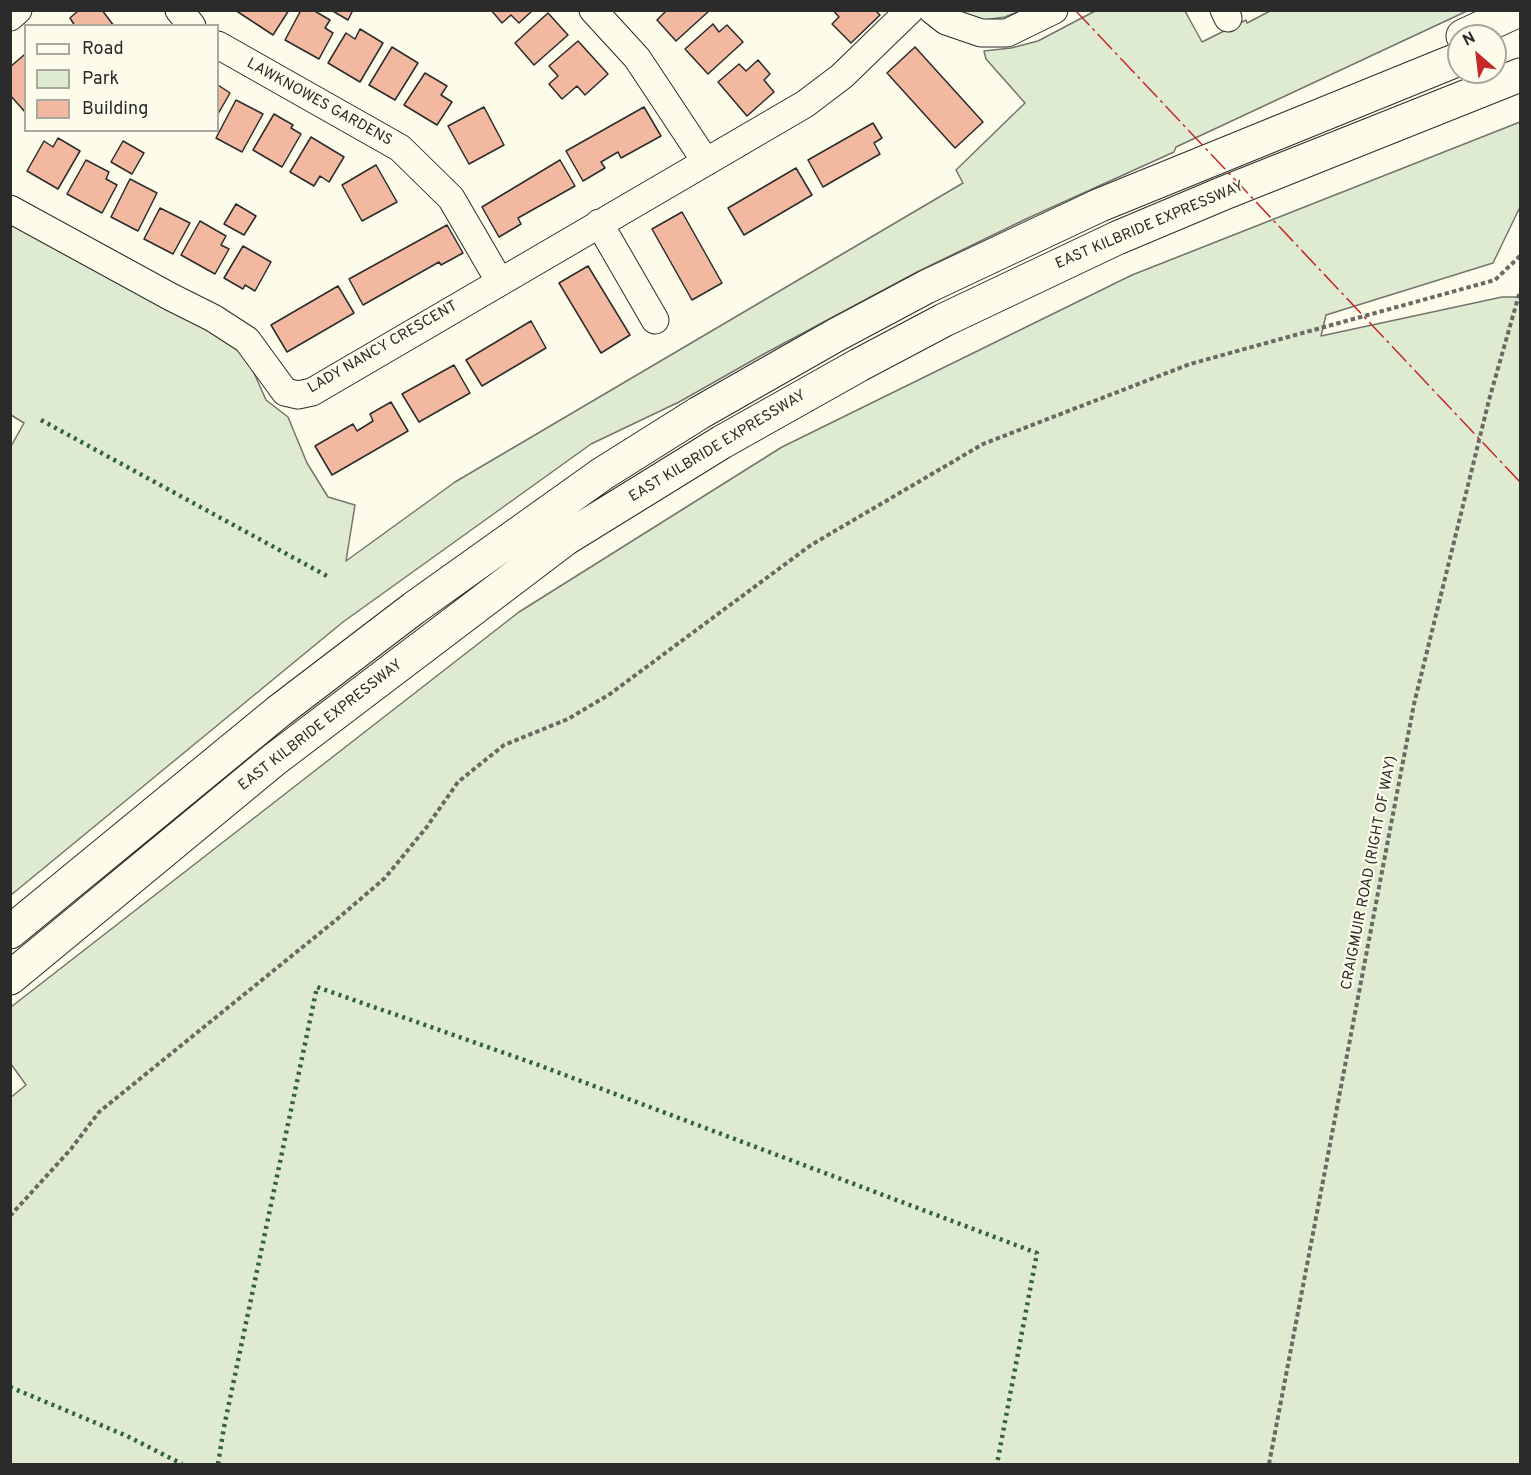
<!DOCTYPE html>
<html>
<head>
<meta charset="utf-8">
<style>
  body { margin:0 }
  #map { position:relative; width:1531px; height:1475px; overflow:hidden; background:#fdfbea; font-family:Overpass,sans-serif }
  canvas { display:block }
  .frame { position:absolute; inset:0; border:12px solid #2b2b2b; pointer-events:none }
  .legend { position:absolute; left:24px; top:24px; width:195px; height:108px; box-sizing:border-box; background:#fdfbea; border:2px solid #a9a89e; margin:0; padding:8px 10px; list-style:none; font-size:18px; color:#2b2b2b }
  .legend li { display:flex; align-items:center; gap:12px; height:30px }
  .legend b { width:30px; border:2px solid #a9a89e }
  .north { position:absolute; left:1447px; top:24px; width:60px; height:60px; box-sizing:border-box; background:#fdfbea; border:2px solid #a9a89e; border-radius:50%; rotate:332deg; font-size:16px; font-weight:700; line-height:24px; text-align:center; color:#2b2b2b }
  .north::after { content:''; display:block; margin:auto; width:21px; height:27px; background:#c62828; clip-path:polygon(50% 0,100% 100%,50% 72%,0 100%) }
</style>
</head>
<body>
<div id="map">
<canvas width="1531" height="1475"></canvas>
<div class="frame"></div>
<ul class="legend">
<li><b style="height:8px;background:#fdfbea"></b>Road</li>
<li><b style="height:16px;background:#deebd1"></b>Park</li>
<li><b style="height:16px;background:#f2b8a0"></b>Building</li>
</ul>
<div class="north">N</div>
</div>
<script>
const g = document.querySelector('canvas').getContext('2d');
g.lineJoin = 'round';
function fillPath(path, color) { g.fillStyle = color; g.fill(path, 'evenodd'); }
const toPath = rows => new Path2D(rows.map(r => 'M' + r).join(''));
function strokePath(path, color, width, dash) { g.strokeStyle = color; g.lineWidth = width; g.lineCap = dash ? 'butt' : 'round'; g.setLineDash(dash || []); g.stroke(path); }
function drawText(font, color, halo, rows, align = 'center') {
  g.font = font + ' Overpass,sans-serif'; g.lineWidth = 4.5; g.setLineDash([]); g.textBaseline = 'middle'; g.strokeStyle = halo; g.fillStyle = color; for (const [text, x, y, turn = 0] of rows) {
    g.save(); g.translate(x, y); g.rotate((+turn || 0) * Math.PI / 180); g.textAlign = isNaN(turn) ? turn : align; if (halo) g.strokeText(text, 0, 0); g.fillText(text, 0, 0); g.restore();
  }
}
const green = toPath([
  [956,11,1020,11,1005,17,978,21,956,11],
  [1095,11,1185,11,1202,42,1246,20,1247,23,1270,11,1467,11,1176,147,1174,152,1026,219,919,271,762,355,679,402,591,444,343,622,11,895,10,448,24,423,11,415,11,222,222,335,247,357,266,400,288,417,307,463,328,497,355,505,346,561,455,482,963,183,956,170,1025,103,986,59,984,51,1011,48,1038,41,1095,11],
  [1520,122,1520,207,1493,263,1326,315,1321,336,1502,297,1520,297,1520,1464,11,1464,10,1098,26,1085,11,1064,11,1007,519,612,782,447,1132,275,1520,122]
]);
fillPath(green, '#deebd1');
strokePath(green, '#74746e', 1.5);
const building = toPath([
  [79,10,102,10,114,26,75,26,70,18,79,10],
  [235,10,289,10,273,35,235,10],
  [301,10,313,10,330,20,325,28,333,33,319,59,285,40,301,10],
  [331,10,353,10,348,20,331,10],
  [491,10,533,10,519,23,511,15,502,23,491,10],
  [667,10,709,10,709,11,676,41,657,20,667,10],
  [833,10,875,10,880,15,851,43,832,24,839,17,833,10],
  [548,13,568,35,534,65,515,43,548,13],
  [713,24,719,32,727,25,743,42,708,74,685,49,713,24],
  [360,29,383,43,360,82,328,63,346,33,355,39,360,29],
  [578,41,608,74,585,95,577,86,562,99,549,84,558,76,549,66,578,41],
  [392,47,418,63,395,100,369,85,392,47],
  [915,47,983,122,955,148,887,73,915,47],
  [24,55,26,57,25,112,10,95,10,67,24,55],
  [758,60,770,74,764,80,774,92,747,116,718,82,739,64,746,71,758,60],
  [425,73,447,86,441,95,452,102,437,125,404,105,425,73],
  [218,85,230,93,218,114,218,85],
  [236,100,263,114,242,152,216,138,236,100],
  [484,107,504,145,469,164,448,126,484,107],
  [644,107,661,136,621,158,618,152,601,162,605,168,583,181,566,151,644,107],
  [274,114,293,125,291,128,301,134,282,167,253,150,274,114],
  [873,123,882,138,874,143,880,154,823,187,808,160,873,123],
  [311,137,344,157,329,182,320,176,314,186,290,172,311,137],
  [58,138,80,151,58,189,27,171,44,141,53,147,58,138],
  [123,141,144,153,132,174,111,162,123,141],
  [86,160,109,172,106,179,117,185,102,213,67,194,86,160],
  [560,160,575,186,518,218,521,224,499,237,482,207,560,160],
  [376,165,397,202,362,221,342,185,376,165],
  [796,168,812,195,744,235,728,208,796,168],
  [130,179,157,193,138,231,111,217,130,179],
  [236,204,256,216,244,235,224,224,236,204],
  [160,208,190,223,173,254,144,239,160,208],
  [682,212,722,283,692,300,652,229,682,212],
  [200,221,226,236,221,245,229,249,215,274,181,255,200,221],
  [447,225,463,253,441,265,439,262,363,305,349,279,447,225],
  [243,246,271,262,255,291,245,285,243,289,224,278,243,246],
  [588,266,630,335,601,353,559,283,588,266],
  [338,286,354,313,287,352,271,325,338,286],
  [531,321,546,348,482,386,466,360,531,321],
  [454,365,470,393,419,422,402,394,454,365],
  [391,402,408,431,332,475,315,446,353,424,357,431,373,421,370,414,391,402]
]);
fillPath(building, '#f2b8a0');
strokePath(building, '#2b2b2b', 1.5);
const minor = toPath([
  [179,10,192,26],
  [593,10,637,58,706,162],
  [932,10,946,21,981,33,1007,33,1054,10],
  [1224,10,1228,18],
  [10,17,18,10],
  [218,45,400,148,451,198,500,282],
  [10,209,171,297,213,318,247,340,285,392,298,395,312,392,805,104,842,76,910,10],
  [599,223,655,320]
]);
const highway = toPath([
  [1463,36,1519,10],
  [10,932,279,711,414,608,602,474,699,413,836,335,926,287,1100,205,1459,59],
  [10,978,275,759,565,539,722,442,859,365,944,320,1117,238,1224,193,1520,75]
]);
strokePath(minor, '#2b2b2b', 29);
strokePath(highway, '#2b2b2b', 35);
strokePath(toPath([
  [10,1119,10,1123],
  [10,1216,71,1149,99,1112,336,920,385,878,426,828,458,782,504,745,568,719,610,694,811,545,983,444,1190,364,1495,280,1520,256],
  [1269,1464,1414,704,1489,400,1520,291]
]), '#6a6964', 4, [4.5, 3]);
strokePath(minor, '#fdfbea', 27);
strokePath(highway, '#fdfbea', 33);
strokePath(toPath([
  [41,420,327,576],
  [10,1387,127,1436,182,1464],
  [218,1464,224,1427,317,987,533,1063,1037,1253,997,1464]
]), '#34623c', 4.5, [3, 4.5]);
strokePath(toPath([
  [1075,10,1520,482]
]), '#c62828', 1.5, [21, 4.5, 3, 4.5]);
drawText('15px', '#2b2b2b', '#fdfbea', [
  ["LAWKNOWES GARDENS",319,103,29],
  ["EAST KILBRIDE EXPRESSWAY",1150,226,-23],
  ["LADY NANCY CRESCENT",383,348,-30],
  ["EAST KILBRIDE EXPRESSWAY",718,447,-31],
  ["EAST KILBRIDE EXPRESSWAY",321,726,-38],
  ["CRAIGMUIR ROAD (RIGHT OF WAY)",1370,873,-79]
]);
</script>
</body>
</html>
